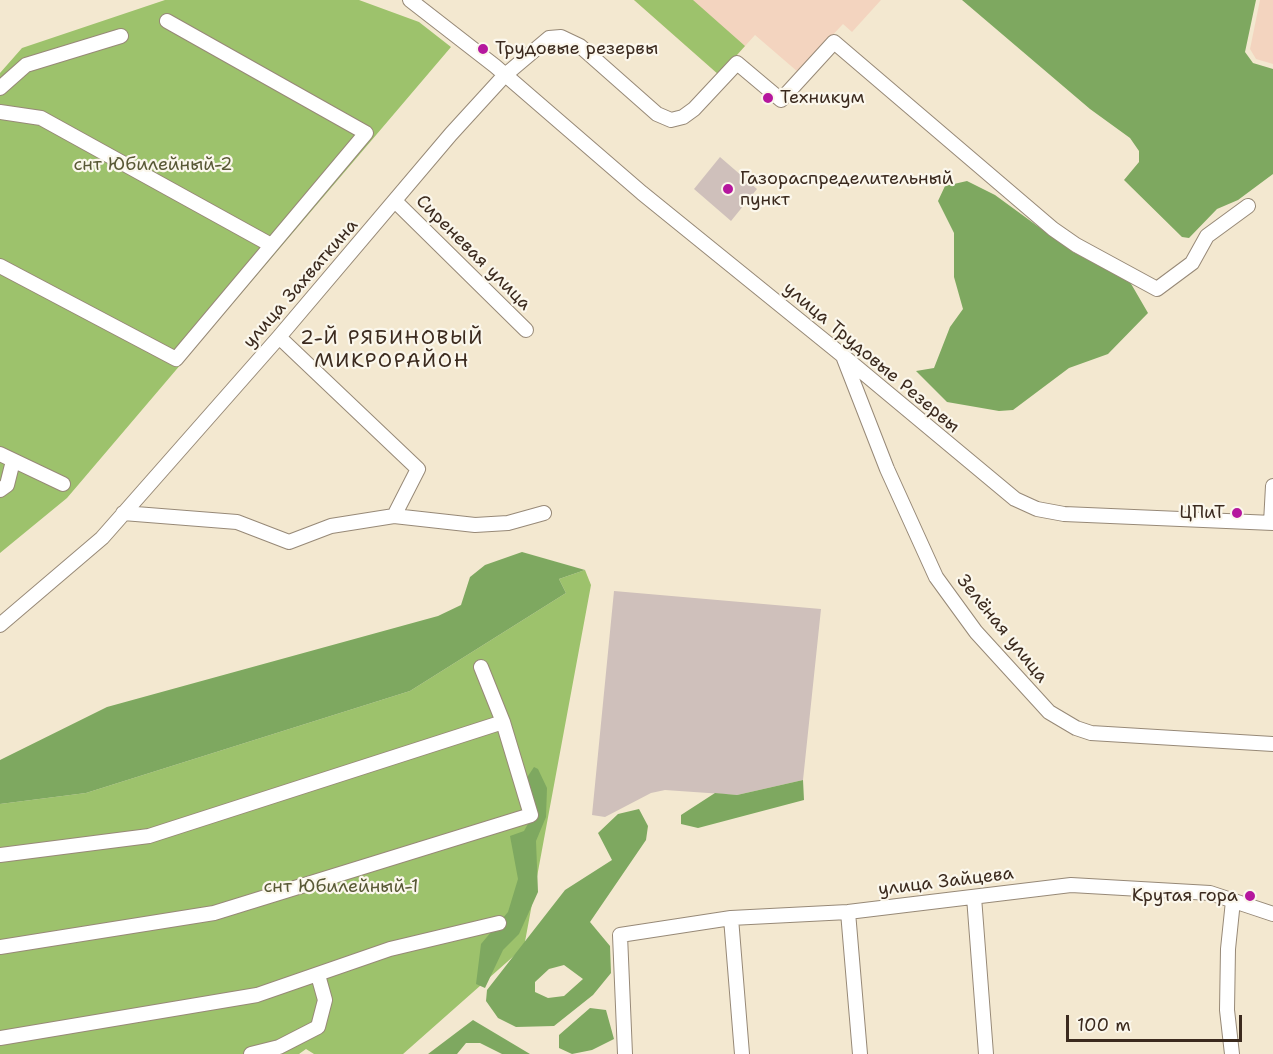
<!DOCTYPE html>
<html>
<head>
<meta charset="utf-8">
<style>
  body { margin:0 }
  #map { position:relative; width:1273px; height:1054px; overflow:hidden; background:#f3e8d0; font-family:"Shantell Sans",sans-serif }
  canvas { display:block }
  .scale { position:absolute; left:1066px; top:1015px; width:176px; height:27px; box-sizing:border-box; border:3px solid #3b2a1e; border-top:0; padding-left:8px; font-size:18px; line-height:21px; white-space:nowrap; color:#3b2a1e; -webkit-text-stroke:4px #fbf7ec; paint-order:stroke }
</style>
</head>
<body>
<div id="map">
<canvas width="1273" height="1054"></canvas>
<div class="scale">100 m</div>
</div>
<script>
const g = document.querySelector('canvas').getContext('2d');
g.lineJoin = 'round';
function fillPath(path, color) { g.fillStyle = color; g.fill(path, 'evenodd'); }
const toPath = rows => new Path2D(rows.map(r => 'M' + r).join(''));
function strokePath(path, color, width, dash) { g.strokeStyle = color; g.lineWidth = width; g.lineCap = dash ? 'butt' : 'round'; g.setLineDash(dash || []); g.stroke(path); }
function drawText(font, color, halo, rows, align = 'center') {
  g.font = font + ' "Shantell Sans",sans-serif'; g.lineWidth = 4.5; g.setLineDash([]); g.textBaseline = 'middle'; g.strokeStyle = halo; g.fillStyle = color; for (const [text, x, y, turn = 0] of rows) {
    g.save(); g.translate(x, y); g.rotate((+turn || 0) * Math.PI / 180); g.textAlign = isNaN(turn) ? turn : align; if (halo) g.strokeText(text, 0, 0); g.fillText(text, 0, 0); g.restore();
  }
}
fillPath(toPath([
  [634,0,881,0,852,32,843,24,798,72,755,35,719,75],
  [1260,0,1273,0,1273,64,1256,59,1250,49]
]), '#f3d4bf');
fillPath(toPath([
  [720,157,757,189,731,221,694,189],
  [614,591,821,609,803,780,737,795,665,790,651,793,605,817,592,815]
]), '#cfc0bb');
fillPath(toPath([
  [165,0,359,0,419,22,451,47,67,498,0,553,0,73,22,48],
  [634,0,693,0,745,46,719,75],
  [585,570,591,585,524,947,403,1054,314,1054,306,1049,299,1054,0,1054,0,804,86,793,410,691,566,593,559,579]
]), '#9dc26c');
fillPath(toPath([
  [962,0,1256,0,1245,52,1253,63,1273,69,1273,174,1238,200,1217,209,1189,238,1182,237,1124,180,1139,162,1139,151,1130,138,1090,109],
  [967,181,995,195,1073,252,1130,282,1148,313,1108,354,1069,368,1013,410,999,411,947,402,916,371,934,368,950,327,963,309,954,277,954,233,938,201,945,186],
  [522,552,585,570,559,579,566,593,410,691,86,793,0,804,0,760,107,707,438,616,461,605,470,577,485,565],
  [534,767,538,769,547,788,546,817,536,841,538,892,519,934,503,950,485,988,476,984,481,944,508,912,518,879,510,836,524,831,529,822,526,779],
  [803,780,804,800,698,828,681,824,681,815,715,793,737,795],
  [639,809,648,826,646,840,590,922,610,946,611,973,593,995,554,1026,516,1027,498,1018,486,1001,487,990,565,890,612,860,598,833,618,814],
  [564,965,583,979,564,996,548,998,535,992,535,982,549,969],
  [590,1008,606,1010,614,1039,592,1050,572,1054,559,1048,559,1035],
  [473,1020,530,1054,502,1054,480,1043,466,1043,457,1054,428,1054]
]), '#7ea860');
const minor = toPath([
  [410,0,495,66,642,193,842,355,1015,499,1037,509,1064,514,1273,523],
  [0,88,26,65,121,36],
  [0,112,41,118,271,245],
  [396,202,526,330],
  [0,266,176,359,366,133,167,21],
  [279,337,418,469,394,516],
  [843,356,887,469,936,577,976,632,1049,712,1076,728,1091,733,1273,744],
  [0,454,63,484],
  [0,490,7,485,13,461],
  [123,513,237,522,289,542,331,526,394,516,475,525,508,523,544,513],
  [1271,523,1273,486],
  [0,625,102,538,279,337,451,134,504,76,549,38,561,37,580,46,657,114,671,120,683,117,694,109,737,63,781,100,834,42,1053,229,1076,245,1157,289,1192,263,1207,236,1248,206],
  [481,667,503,722],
  [0,855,149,836,503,722,531,815,214,913,0,947],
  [974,897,986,1054],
  [848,912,860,1054],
  [731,918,742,1054],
  [0,1038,257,995,390,949,499,923],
  [251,1054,279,1047,318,1027,325,1000,318,975],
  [625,1054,620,935,731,918,848,912,1071,885,1210,893,1273,914],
  [1232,1054,1227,1010,1228,949,1233,901]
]);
strokePath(minor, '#978977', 16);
strokePath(minor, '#fff', 14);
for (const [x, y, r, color] of [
  [483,49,6,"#b5179e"],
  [768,98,6,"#b5179e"],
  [728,189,6,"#b5179e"],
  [1237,513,6,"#b5179e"],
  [1250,896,6,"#b5179e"]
]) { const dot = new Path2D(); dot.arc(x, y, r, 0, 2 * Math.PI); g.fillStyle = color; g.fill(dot); strokePath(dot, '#fbf7ec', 2); }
drawText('18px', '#3b2a1e', '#fbf7ec', [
  ["Трудовые резервы",495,49],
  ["Техникум",780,98],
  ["Газораспределительный",740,179],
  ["пункт",740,200],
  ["ЦПиТ",1225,513,"right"],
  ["Крутая гора",1238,896,"right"]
], 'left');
drawText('18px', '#585835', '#fbf7ec', [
  ["снт Юбилейный-2",153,165],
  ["снт Юбилейный-1",341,887]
]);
drawText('18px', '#3b2a1e', '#fbf7ec', [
  ["Сиреневая улица",473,253,45],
  ["улица Захваткина",301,284,-49],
  ["улица Трудовые Резервы",871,358,40],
  ["Зелёная улица",1002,629,51],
  ["улица Зайцева",946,882,-7]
]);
g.letterSpacing = '1.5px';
drawText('20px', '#3b2a1e', '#fbf7ec', [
  ["2-Й РЯБИНОВЫЙ",392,339],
  ["МИКРОРАЙОН",392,362]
]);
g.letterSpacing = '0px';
</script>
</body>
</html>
